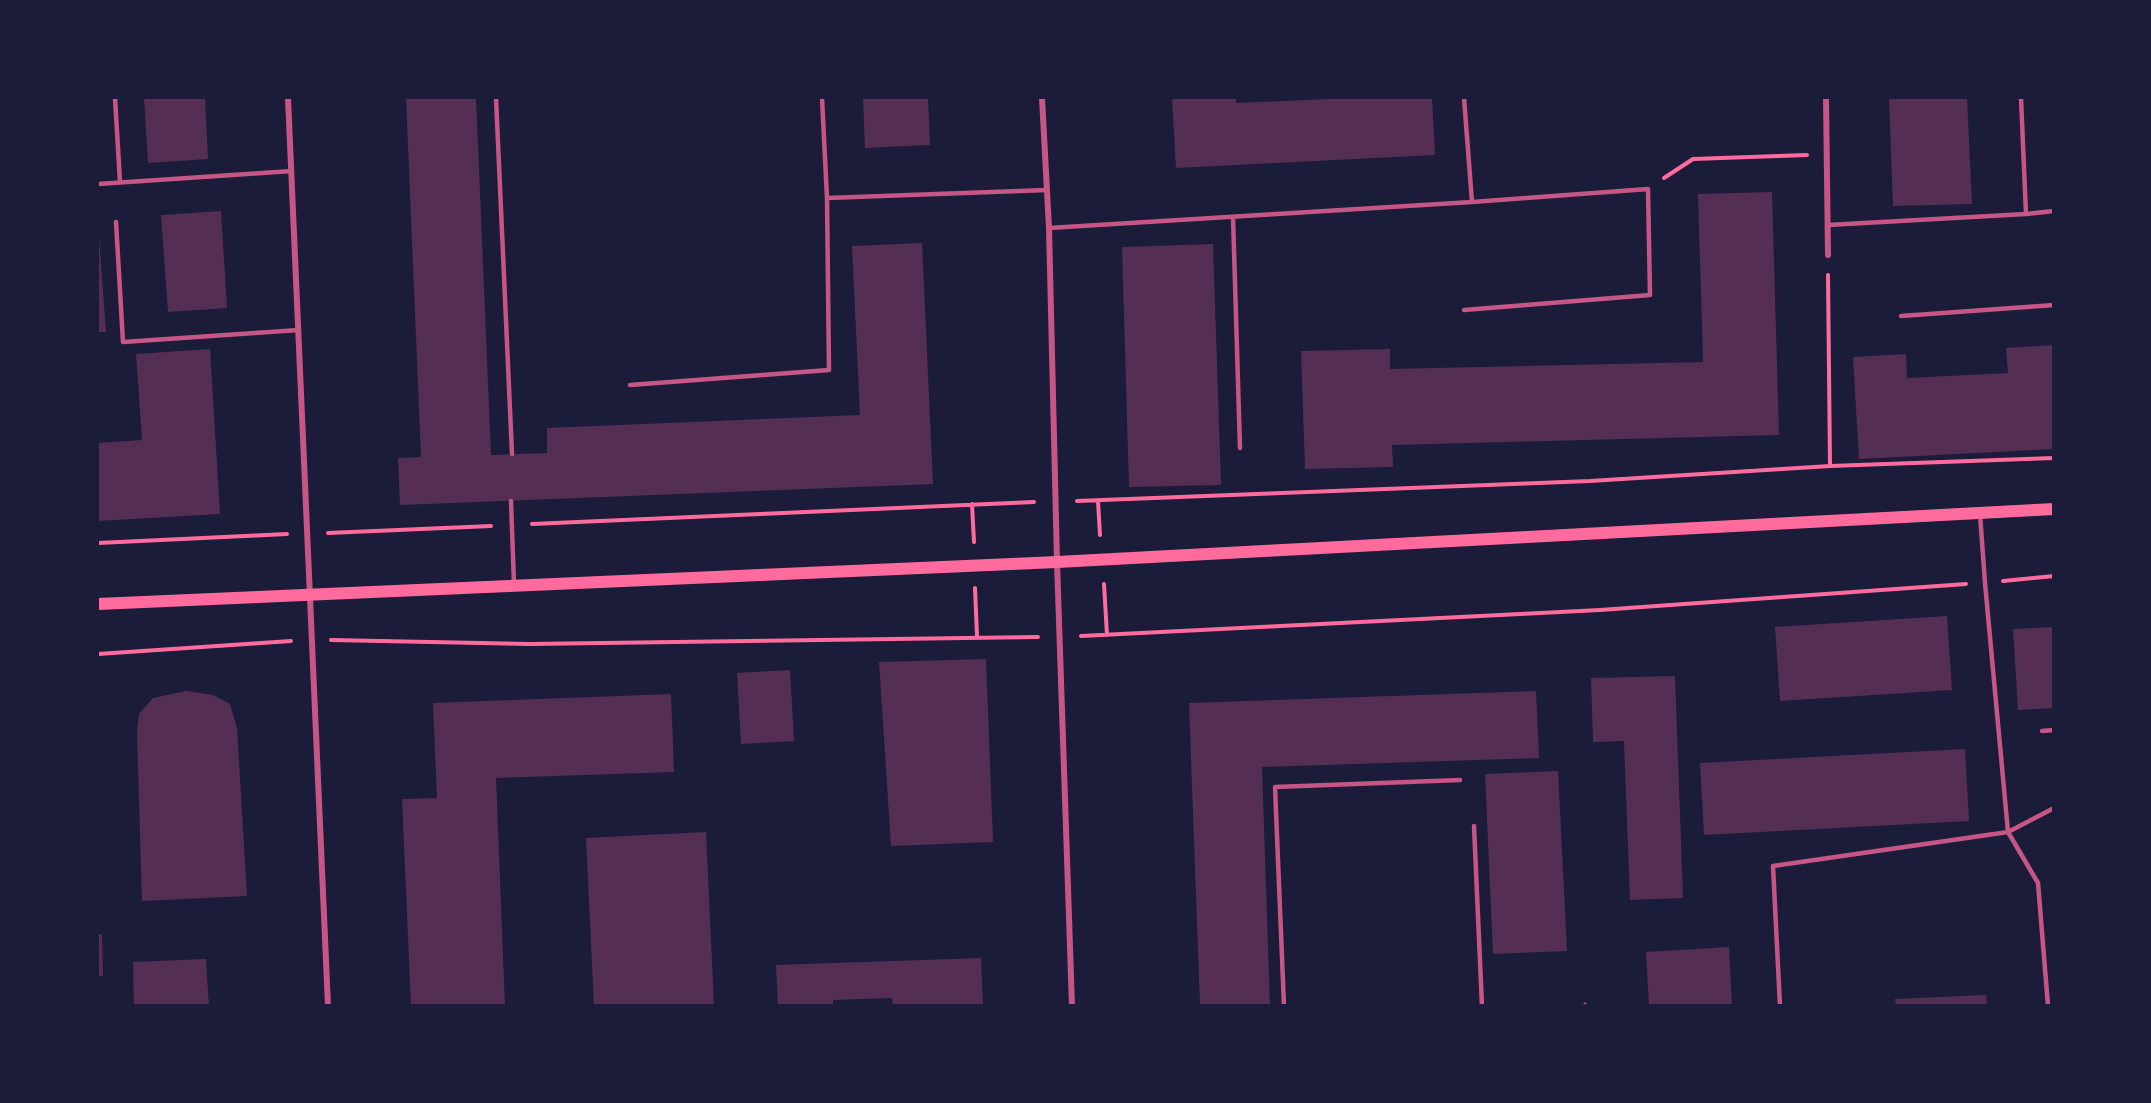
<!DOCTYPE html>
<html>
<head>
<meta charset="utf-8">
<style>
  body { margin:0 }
  #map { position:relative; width:2151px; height:1103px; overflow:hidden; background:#1b1b3a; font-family:"Nunito Sans",sans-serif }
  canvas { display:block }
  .frame { position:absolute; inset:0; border:99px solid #1b1b3a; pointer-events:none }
</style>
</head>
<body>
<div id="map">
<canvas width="2151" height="1103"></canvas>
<div class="frame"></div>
</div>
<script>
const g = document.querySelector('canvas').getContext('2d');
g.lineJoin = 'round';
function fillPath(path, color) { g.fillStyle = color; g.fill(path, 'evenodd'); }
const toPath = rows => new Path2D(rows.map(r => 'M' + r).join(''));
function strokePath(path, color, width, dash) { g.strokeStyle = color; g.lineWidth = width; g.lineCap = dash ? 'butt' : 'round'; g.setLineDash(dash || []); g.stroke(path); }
fillPath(toPath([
  [144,98,205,98,208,159,148,163],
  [406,98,476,98,491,455,547,453,547,428,860,415,852,246,922,243,933,484,400,505,398,458,421,457],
  [863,98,928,98,930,145,865,148],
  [1172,98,1236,98,1236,103,1351,98,1432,98,1435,155,1176,168],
  [1889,98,1967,98,1972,204,1893,206],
  [1772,192,1779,435,1392,445,1393,467,1305,469,1301,351,1390,349,1390,369,1703,362,1698,194],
  [221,211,227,308,168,312,161,215],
  [98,238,99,238,106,332,98,332],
  [1213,244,1221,485,1129,487,1122,247],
  [2054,345,2054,449,1859,459,1853,357,1906,354,1907,378,2008,373,2006,348],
  [210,349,220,514,98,521,98,443,142,440,136,354],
  [1947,616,1952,690,1780,701,1775,627],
  [2054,627,2054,708,2018,710,2013,629],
  [986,659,993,842,891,846,879,662],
  [790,670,794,741,741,744,737,673],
  [1675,676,1683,898,1630,900,1624,741,1593,742,1591,678],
  [186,691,213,695,230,704,237,728,247,896,142,901,137,733,139,714,153,698],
  [1536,691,1539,758,1262,767,1270,1006,1200,1006,1189,703],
  [671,694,674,772,496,778,505,1006,411,1006,402,799,437,798,433,703],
  [1965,749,1969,821,1704,835,1700,763],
  [1558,771,1567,951,1493,954,1485,774],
  [706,832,714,1006,594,1006,586,838],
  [98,934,102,934,103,976,98,976],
  [1729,947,1732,1006,1649,1006,1646,952],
  [981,958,983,1006,893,1006,892,998,833,1000,833,1006,778,1006,776,965],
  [206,959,209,1006,134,1006,133,962],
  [1986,995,1987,1006,1896,1006,1895,999]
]), '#542f53');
strokePath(toPath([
  [1664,178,1693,159,1807,155],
  [1828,275,1830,466],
  [1077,501,1590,481,1830,466,2054,458],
  [1098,501,1100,535],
  [972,504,974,542],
  [532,524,1034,502],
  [328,533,491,526],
  [98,543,287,534],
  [2003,581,2054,576],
  [1104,584,1107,635],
  [975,588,977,636],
  [1081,636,1600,610,1966,584],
  [331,640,530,644,1038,637],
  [98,654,291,641]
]), '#ff6b9d', 4);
strokePath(toPath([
  [115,98,120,182],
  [496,98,512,454],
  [822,98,827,198],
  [1464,98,1472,202],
  [98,184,292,171],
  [2026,214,2054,211],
  [1233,217,1240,448],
  [116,222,123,342,299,330],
  [1828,225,2026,214,2021,98],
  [1049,228,1472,202,1648,189,1650,295,1464,310],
  [1901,316,2054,305],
  [630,385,829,370,827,198,1047,190],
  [511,501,514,584],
  [1980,514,1985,583,2008,832,2038,883,2048,1006],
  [2042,731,2054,730],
  [1474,826,1482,1006],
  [1284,1006,1275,787,1460,780],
  [1584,1006,1585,1005],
  [1780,1006,1773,866,2008,832,2054,808]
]), '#c65784', 4.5);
strokePath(toPath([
  [288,98,328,1006],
  [1042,98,1049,228,1057,562,1072,1006],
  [1826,98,1828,255]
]), '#c65784', 6);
strokePath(toPath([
  [98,604,1057,562,2054,509]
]), '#ff6b9d', 12);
</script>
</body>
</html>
